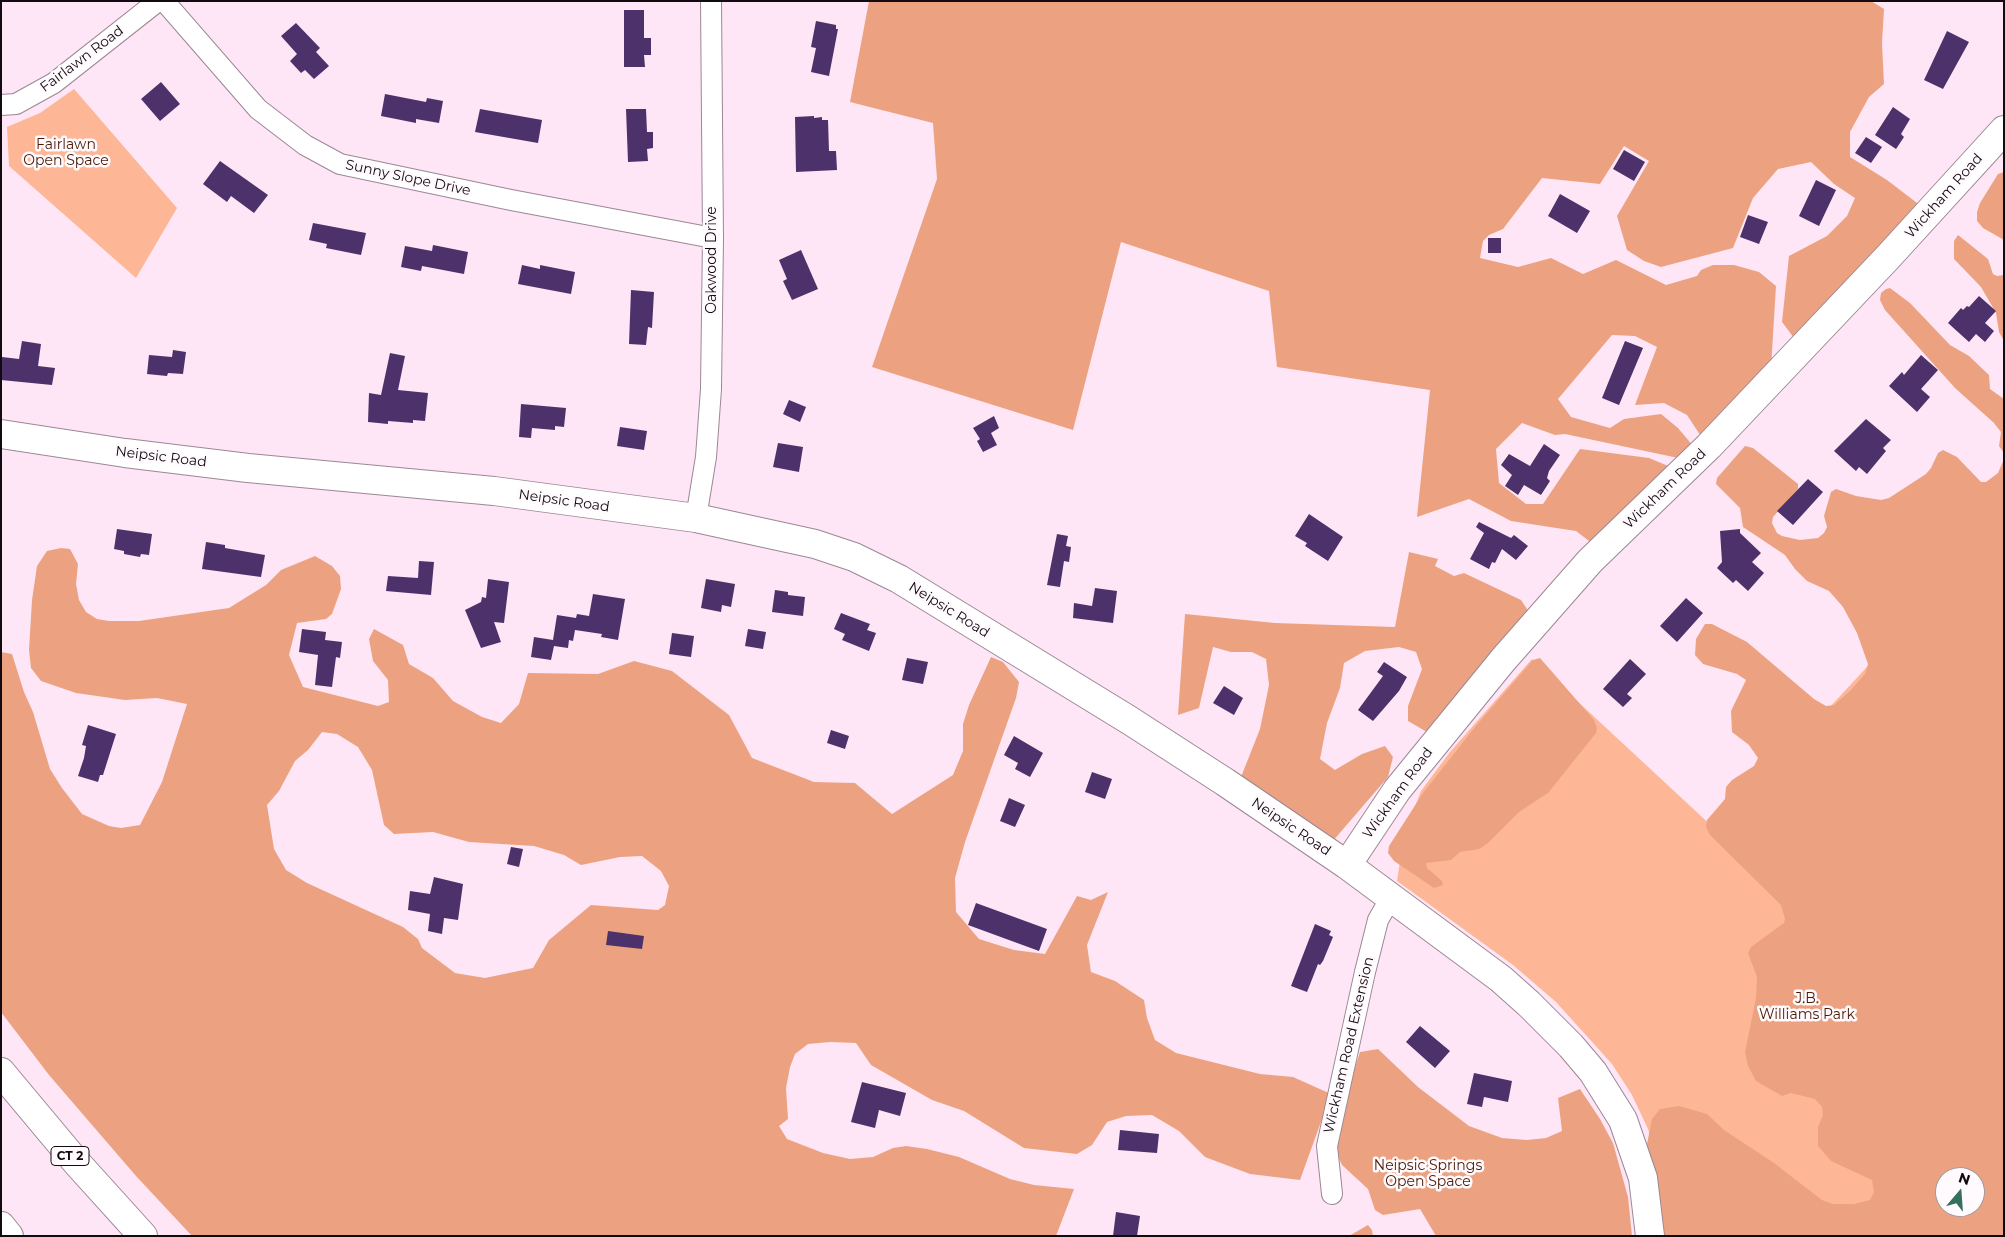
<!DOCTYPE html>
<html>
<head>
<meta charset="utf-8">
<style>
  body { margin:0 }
  #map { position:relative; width:2005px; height:1237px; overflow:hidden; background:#fee6f6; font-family:Montserrat,sans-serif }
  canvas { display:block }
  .frame { position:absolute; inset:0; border:2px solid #110a0f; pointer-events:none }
  .north { position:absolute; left:1935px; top:1167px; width:50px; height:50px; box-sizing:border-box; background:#fefafd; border:1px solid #9f9a9e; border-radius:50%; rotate:18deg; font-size:14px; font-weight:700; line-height:20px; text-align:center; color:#110a0f }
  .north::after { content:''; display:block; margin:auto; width:18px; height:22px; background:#33715e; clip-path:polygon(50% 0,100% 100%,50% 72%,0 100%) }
</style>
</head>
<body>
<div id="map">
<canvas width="2005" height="1237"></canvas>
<div class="frame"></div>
<div class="north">N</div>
</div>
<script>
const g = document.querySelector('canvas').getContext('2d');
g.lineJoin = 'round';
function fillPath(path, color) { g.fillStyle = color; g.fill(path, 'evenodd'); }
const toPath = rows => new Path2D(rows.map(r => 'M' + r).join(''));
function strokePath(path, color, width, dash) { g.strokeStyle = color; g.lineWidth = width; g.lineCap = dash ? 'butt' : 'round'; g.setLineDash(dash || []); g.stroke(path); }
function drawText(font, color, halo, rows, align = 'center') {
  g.font = font + ' Montserrat,sans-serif'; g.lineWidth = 5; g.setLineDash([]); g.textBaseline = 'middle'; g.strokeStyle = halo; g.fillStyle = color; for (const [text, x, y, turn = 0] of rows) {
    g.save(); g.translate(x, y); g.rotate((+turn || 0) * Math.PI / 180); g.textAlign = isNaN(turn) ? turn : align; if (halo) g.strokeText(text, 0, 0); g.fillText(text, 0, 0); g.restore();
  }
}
fillPath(toPath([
  [74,89,177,208,136,278,9,166,7,127,40,113],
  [2004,519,2004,1236,1671,1236,1660,1165,1648,1129,1632,1095,1612,1064,1556,1002,1513,965,1397,881,1404,835,1421,791,1450,752,1532,659,1716,830],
  [1945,1177,1975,1177,1975,1207,1945,1207]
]), '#fdb797');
fillPath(toPath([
  [869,1,1871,1,1884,9,1882,43,1884,84,1869,97,1850,132,1850,157,1887,180,1921,206,1797,342,1782,322,1789,256,1827,236,1847,216,1855,198,1834,184,1811,162,1778,169,1753,198,1733,248,1661,267,1644,261,1627,250,1617,216,1649,161,1624,146,1600,184,1542,178,1503,229,1489,235,1483,241,1480,258,1518,267,1551,258,1583,274,1616,260,1666,285,1697,276,1701,270,1713,265,1734,265,1759,272,1776,286,1771,368,1704,441,1687,415,1664,403,1635,405,1657,347,1635,336,1612,335,1558,399,1571,417,1610,428,1624,419,1661,414,1678,428,1694,447,1683,459,1565,434,1555,435,1522,423,1496,449,1499,483,1526,504,1543,504,1580,449,1649,458,1673,468,1593,544,1576,531,1511,521,1469,499,1417,517,1430,390,1277,367,1269,291,1121,242,1073,430,872,367,937,179,933,123,850,102],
  [2004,172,2004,240,1983,228,1977,221,1977,212,1980,203,1998,174],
  [1958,235,1988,259,1993,274,1997,276,2004,275,2004,341,1999,332,1996,313,1981,287,1954,259,1954,241],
  [1890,288,1910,303,1950,345,1969,356,1989,375,1990,389,2004,399,2004,453,1999,446,2001,432,1994,423,1955,388,1885,310,1880,300,1881,293,1886,289],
  [1745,446,1753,448,1798,484,1798,489,1773,517,1772,523,1777,533,1782,536,1800,540,1818,538,1824,533,1827,527,1824,516,1831,492,1836,489,1856,496,1881,500,1889,498,1926,474,1931,468,1938,453,1943,450,1957,457,1981,482,1986,482,1998,473,2004,459,2004,1236,1662,1236,1654,1172,1647,1144,1652,1119,1660,1109,1679,1106,1707,1114,1724,1130,1774,1163,1822,1200,1833,1204,1854,1204,1870,1200,1874,1192,1872,1180,1831,1161,1818,1146,1818,1127,1823,1115,1822,1107,1815,1099,1791,1093,1782,1096,1756,1081,1748,1066,1745,1052,1756,998,1757,977,1748,953,1751,947,1784,923,1785,919,1781,905,1710,835,1706,827,1707,820,1725,799,1726,787,1732,780,1754,766,1758,758,1749,745,1732,732,1731,711,1746,680,1737,674,1703,664,1695,655,1696,639,1705,624,1712,624,1747,642,1814,699,1826,706,1834,705,1850,691,1865,674,1868,664,1857,633,1843,607,1829,591,1807,581,1795,569,1785,555,1743,527,1740,508,1716,484,1717,478],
  [1945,1177,1975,1177,1975,1207,1945,1207],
  [61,548,70,549,78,564,76,584,79,600,86,612,97,619,109,621,139,621,229,608,266,585,281,570,315,556,332,566,340,576,341,589,332,614,326,619,297,623,289,655,303,687,378,706,389,702,388,680,373,661,369,639,374,629,403,645,409,664,433,678,453,701,482,717,501,723,519,704,528,673,598,674,634,661,672,671,729,715,752,758,814,782,855,783,892,814,953,775,963,751,963,724,969,705,991,657,1003,662,1019,682,1016,698,965,842,955,878,956,912,979,939,1014,950,1045,954,1077,896,1091,900,1108,892,1087,945,1091,972,1115,981,1144,1000,1147,1018,1155,1040,1176,1053,1260,1074,1293,1077,1331,1094,1300,1180,1250,1174,1205,1157,1179,1131,1152,1115,1126,1116,1107,1122,1092,1145,1077,1154,1024,1148,964,1111,932,1100,871,1065,856,1043,830,1042,808,1044,795,1054,790,1067,786,1088,788,1119,779,1126,787,1139,823,1153,850,1159,873,1157,893,1148,906,1146,927,1149,959,1157,1010,1179,1034,1185,1074,1189,1056,1236,192,1236,136,1176,49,1075,1,1012,1,652,12,654,24,692,33,712,50,769,62,788,82,814,109,826,121,828,140,825,162,782,187,704,157,698,125,700,76,693,41,681,31,668,29,650,32,600,37,566,47,551],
  [322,732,337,734,358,747,372,770,384,825,394,834,433,832,469,842,534,846,564,855,581,865,620,857,642,856,661,871,669,886,665,905,658,910,591,905,549,940,533,968,485,978,455,973,422,948,418,939,403,927,307,883,286,870,274,849,267,805,279,791,295,761,308,750],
  [1409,552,1438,559,1435,566,1454,576,1464,573,1521,600,1531,615,1427,732,1408,721,1408,706,1422,669,1416,652,1399,647,1365,651,1344,663,1340,688,1327,723,1320,759,1335,770,1362,754,1385,746,1393,757,1388,777,1332,842,1241,777,1260,729,1269,685,1266,659,1252,652,1231,652,1213,647,1199,708,1178,715,1185,614,1275,623,1395,627],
  [1540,658,1594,720,1597,728,1596,733,1548,793,1519,812,1488,843,1479,849,1460,852,1451,860,1426,863,1427,868,1442,881,1443,885,1434,888,1394,861,1388,853,1389,846,1423,793,1475,727,1533,660],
  [1378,1049,1418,1087,1469,1126,1502,1138,1527,1140,1546,1138,1562,1131,1558,1098,1580,1089,1600,1119,1613,1143,1628,1197,1632,1236,1436,1236,1420,1209,1383,1215,1375,1210,1368,1189,1342,1165,1337,1154,1339,1116,1360,1052],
  [1368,1225,1372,1230,1373,1236,1349,1236]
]), '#eca280');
fillPath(toPath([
  [624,10,644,10,644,38,651,38,651,55,644,55,645,67,624,67],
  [816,21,836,25,836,29,838,29,829,76,811,72,816,48,811,47],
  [296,23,320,48,316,52,329,66,314,79,305,70,301,73,290,61,297,54,281,36],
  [1947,31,1969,42,1943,89,1924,80],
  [161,82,180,104,160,121,141,99],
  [385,94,426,102,427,98,443,101,439,123,416,119,416,123,381,116],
  [1893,107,1910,119,1901,134,1904,137,1896,149,1875,135],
  [480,109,542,120,538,143,475,132],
  [626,109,646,109,647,132,653,132,653,148,647,149,648,161,628,162],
  [814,116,814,118,822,117,822,120,828,120,829,151,836,151,837,170,796,172,795,117],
  [1866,137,1882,147,1871,163,1855,153],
  [1624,150,1645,162,1634,181,1613,169],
  [220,161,268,195,254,213,231,196,227,202,203,184],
  [1816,180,1836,190,1819,226,1799,216],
  [1560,194,1590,211,1577,233,1548,216],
  [1748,215,1768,222,1759,244,1740,237],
  [313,223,366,233,361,255,326,248,327,244,309,240],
  [1488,238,1501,238,1501,253,1488,253],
  [433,245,468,252,464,274,422,266,421,271,401,267,405,246,432,251],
  [801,250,818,289,792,300,783,281,787,279,779,260],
  [522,265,540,269,540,265,575,272,571,294,518,284],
  [631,290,654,292,652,328,648,327,646,345,629,344],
  [1979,296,1996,311,1985,323,1994,331,1985,342,1976,334,1969,342,1948,323,1961,308,1963,310,1967,306,1969,307],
  [22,341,41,344,38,366,55,368,52,385,1,380,2,357,19,359],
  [1625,341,1643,348,1619,405,1602,398],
  [173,350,186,352,183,374,168,373,167,376,147,374,149,355,172,357],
  [390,353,405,356,398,390,428,393,425,421,413,420,413,423,388,421,388,424,368,422,369,393,381,395],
  [1921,355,1938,370,1921,389,1930,397,1917,412,1889,386,1902,372,1904,375],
  [789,400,806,407,800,422,783,414],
  [521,404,566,408,564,427,555,426,555,430,532,428,531,438,519,437],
  [994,416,999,428,991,433,997,445,983,452,977,441,980,439,973,428],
  [1866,419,1891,440,1883,448,1886,451,1867,474,1859,467,1856,471,1834,451],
  [620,427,647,431,644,450,617,446],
  [778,443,803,447,799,472,773,467],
  [1544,444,1560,455,1549,471,1547,478,1550,481,1541,495,1524,485,1518,495,1505,486,1512,475,1501,465,1509,454,1530,466],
  [1808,479,1823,492,1793,525,1777,511],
  [1309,514,1343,537,1328,561,1305,546,1307,543,1295,536],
  [1479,522,1511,538,1514,535,1528,546,1516,560,1502,549,1495,563,1492,562,1489,569,1470,559,1484,533,1476,527],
  [117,529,152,534,149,555,141,554,140,557,124,554,124,551,114,549],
  [1740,529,1740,533,1761,553,1752,562,1764,573,1748,591,1736,580,1733,583,1717,568,1722,562,1720,531],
  [1057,534,1068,536,1066,546,1071,547,1069,562,1064,561,1060,587,1047,585],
  [206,542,225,545,225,548,265,555,261,577,202,569],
  [419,561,434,562,431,595,386,591,388,576,418,578],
  [488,579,509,582,504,623,494,622,501,642,481,648,465,610,481,602,482,597,486,598],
  [706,579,735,584,731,607,722,605,721,612,701,608],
  [1095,588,1117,591,1113,623,1073,618,1074,603,1092,606],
  [775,590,788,592,788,595,805,597,803,616,772,612],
  [593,594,625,599,618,640,601,637,602,634,575,630,573,641,569,640,568,648,554,646,551,660,531,657,534,637,553,640,557,615,576,618,577,614,589,616],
  [1686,598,1703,613,1677,642,1660,626],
  [841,613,870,624,867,630,876,633,869,651,842,640,845,634,834,629],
  [302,629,326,632,325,640,342,642,340,658,336,657,332,687,315,685,318,655,299,652],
  [748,629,766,632,763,649,745,646],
  [672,633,694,636,691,657,669,654],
  [907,658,928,662,923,684,902,680],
  [1630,659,1646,674,1627,694,1632,698,1623,707,1603,689],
  [1384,662,1407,677,1399,691,1373,721,1358,710,1383,676,1377,672],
  [1224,686,1243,698,1234,715,1213,703],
  [88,725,116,734,103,775,100,775,98,782,78,776,84,758,86,746,82,745],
  [831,730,849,736,845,749,827,743],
  [1014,736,1043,753,1030,777,1015,769,1018,763,1004,755],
  [1092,772,1112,779,1105,799,1085,792],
  [1009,798,1025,805,1015,827,1000,821],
  [511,847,523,849,519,867,507,864],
  [434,877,463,884,458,920,444,918,442,934,428,931,430,914,408,910,410,891,430,894],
  [976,903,1047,929,1039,951,968,925],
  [1315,924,1331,931,1329,935,1333,937,1323,961,1320,965,1318,964,1307,992,1291,986],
  [608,931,644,936,642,949,606,945],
  [1420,1026,1450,1051,1435,1068,1406,1042],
  [1474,1073,1512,1081,1508,1102,1484,1097,1482,1107,1467,1104],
  [862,1082,906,1093,900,1116,879,1110,875,1128,851,1122],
  [1120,1130,1159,1134,1157,1153,1118,1150],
  [1116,1212,1140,1216,1137,1236,1113,1236]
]), '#4d316b');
const street = toPath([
  [164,1,258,109,305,145,340,164,511,200,713,238],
  [1,105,16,104,54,83,158,1],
  [696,518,706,457,711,389,713,238,711,1],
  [1332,1194,1327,1146,1365,972,1378,920,1390,899]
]);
const secondary = toPath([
  [1,434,125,453,248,468,494,491,696,518,815,544,854,557,899,579,1129,720,1225,782,1347,865,1501,979,1529,1004,1571,1046,1593,1072,1623,1120,1643,1178,1650,1236],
  [1347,865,1397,790,1503,660,1590,561,1709,446,1889,256,2004,130]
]);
const highway = toPath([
  [1,1072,77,1163,143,1236],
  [1,1226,9,1236]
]);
strokePath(street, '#9c8795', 22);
strokePath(secondary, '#9c8795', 30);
strokePath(highway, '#9c8795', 30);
strokePath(street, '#fff', 20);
strokePath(secondary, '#fff', 28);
strokePath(highway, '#fff', 28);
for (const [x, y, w] of [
  [70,1156,38]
]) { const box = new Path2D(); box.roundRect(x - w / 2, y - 9.5, w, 19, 4); g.fillStyle = '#fefafd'; g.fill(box); strokePath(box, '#110a0f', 1); }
drawText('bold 12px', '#110a0f', null, [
  ["CT 2",70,1156]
]);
drawText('14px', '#110a0f', '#fefafd', [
  ["Fairlawn Road",82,59,-37],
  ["Sunny Slope Drive",408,178,12],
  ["Wickham Road",1944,196,-48],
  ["Oakwood Drive",712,260,-90],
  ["Neipsic Road",161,457,7],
  ["Wickham Road",1665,489,-44],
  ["Neipsic Road",564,501,8],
  ["Neipsic Road",949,610,32],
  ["Wickham Road",1398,793,-54],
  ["Neipsic Road",1291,827,34],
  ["Wickham Road Extension",1349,1045,-77]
]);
drawText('14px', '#491b03', '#fefafd', [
  ["Fairlawn",66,145],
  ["Open Space",66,161],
  ["J.B.",1807,999],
  ["Williams Park",1807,1015],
  ["Neipsic Springs",1428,1166],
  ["Open Space",1428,1182]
]);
</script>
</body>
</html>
